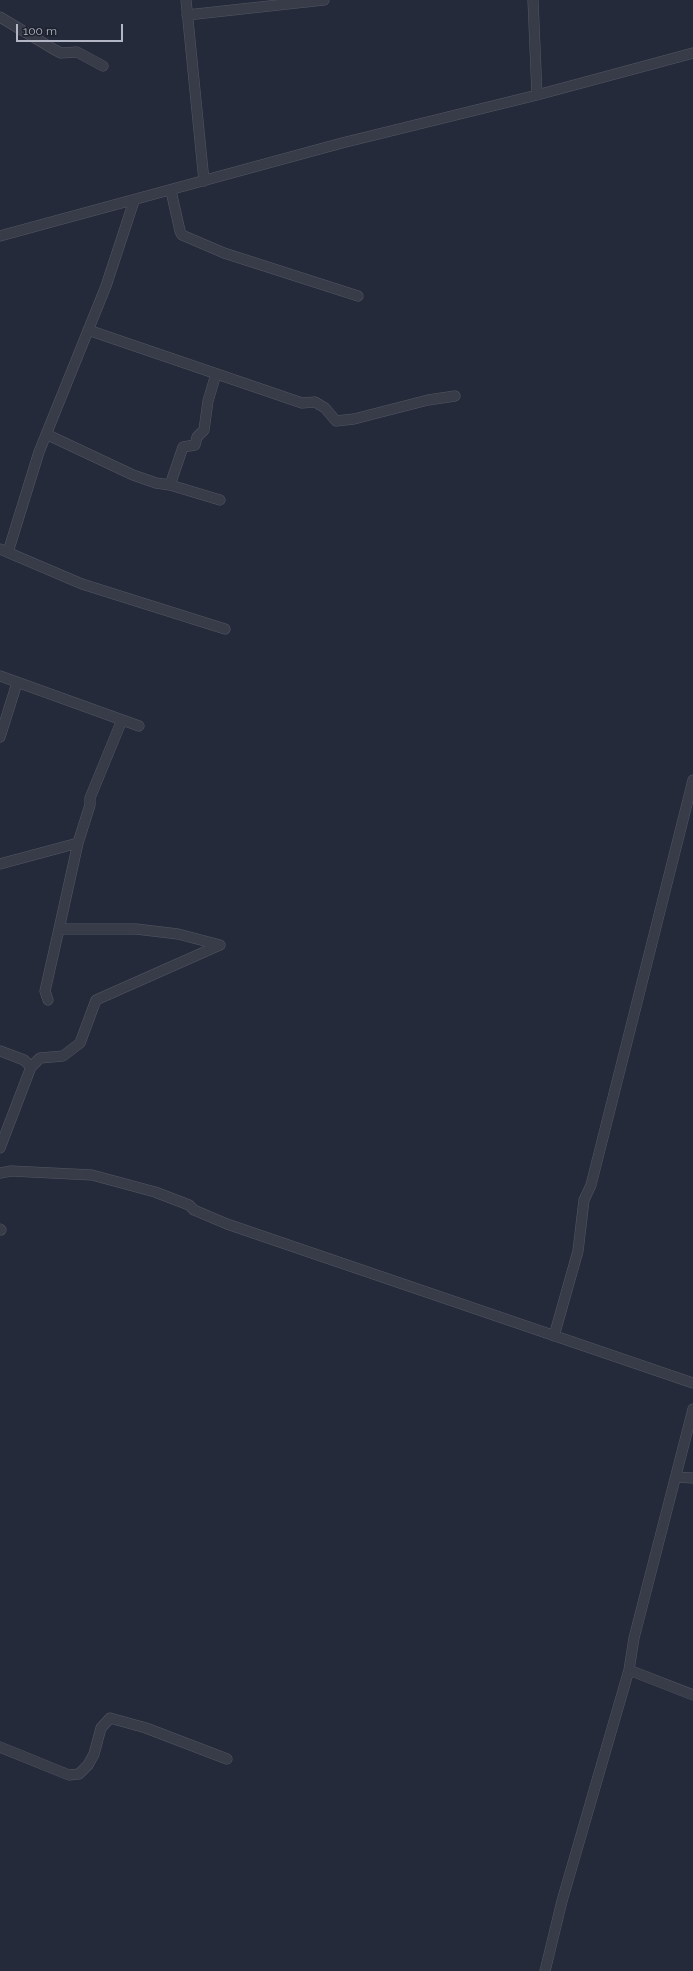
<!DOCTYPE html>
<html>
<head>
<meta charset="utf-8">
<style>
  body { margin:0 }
  #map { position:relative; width:693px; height:1971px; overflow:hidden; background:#242a39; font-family:Raleway,sans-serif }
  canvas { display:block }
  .scale { position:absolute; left:16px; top:24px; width:107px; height:18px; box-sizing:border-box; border:2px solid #b3b7c5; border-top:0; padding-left:5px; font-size:12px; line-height:14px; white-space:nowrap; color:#b3b7c5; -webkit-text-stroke:3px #1d212e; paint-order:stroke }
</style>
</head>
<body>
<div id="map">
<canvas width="693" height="1971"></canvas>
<div class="scale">100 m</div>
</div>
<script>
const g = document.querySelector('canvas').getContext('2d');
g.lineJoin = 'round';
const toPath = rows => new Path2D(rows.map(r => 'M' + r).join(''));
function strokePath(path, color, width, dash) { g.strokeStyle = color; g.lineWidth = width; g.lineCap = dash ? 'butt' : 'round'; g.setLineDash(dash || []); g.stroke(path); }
const minor = toPath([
  [186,0,204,181],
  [533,0,537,95],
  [187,15,324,0],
  [0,17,55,50,61,53,77,52,103,66],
  [171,191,180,231,182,235,224,253,358,296],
  [0,236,342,143,537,95,693,53],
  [88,330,302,403,315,402,325,408,336,421,354,419,428,400,455,396],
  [48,435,133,475,156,483,170,485,220,500],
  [170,485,183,447,195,445,197,437,204,430,208,401,216,374],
  [0,549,82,584,225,629],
  [8,552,39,452,106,286,134,201],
  [0,676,139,726],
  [122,720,90,798,90,805,78,843,59,929,136,929,178,934,220,945],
  [0,737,17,683],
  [0,864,78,843],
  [48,1000,45,991,59,929],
  [0,1051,24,1060,31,1067,0,1148],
  [31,1067,40,1058,63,1056,80,1043,96,1000,220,945],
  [0,1173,11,1171,92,1175,155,1192,189,1205,194,1210,227,1224,693,1383],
  [0,1229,1,1230],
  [554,1336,578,1251,584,1200,591,1185,693,780],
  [676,1477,693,1478],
  [629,1670,693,1695],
  [0,1747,69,1775,79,1774,88,1765,94,1754,101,1728,110,1718,146,1728,227,1759],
  [545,1971,562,1901,629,1670,634,1638,693,1409]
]);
strokePath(minor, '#535764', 11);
strokePath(minor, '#383c49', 10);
</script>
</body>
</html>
